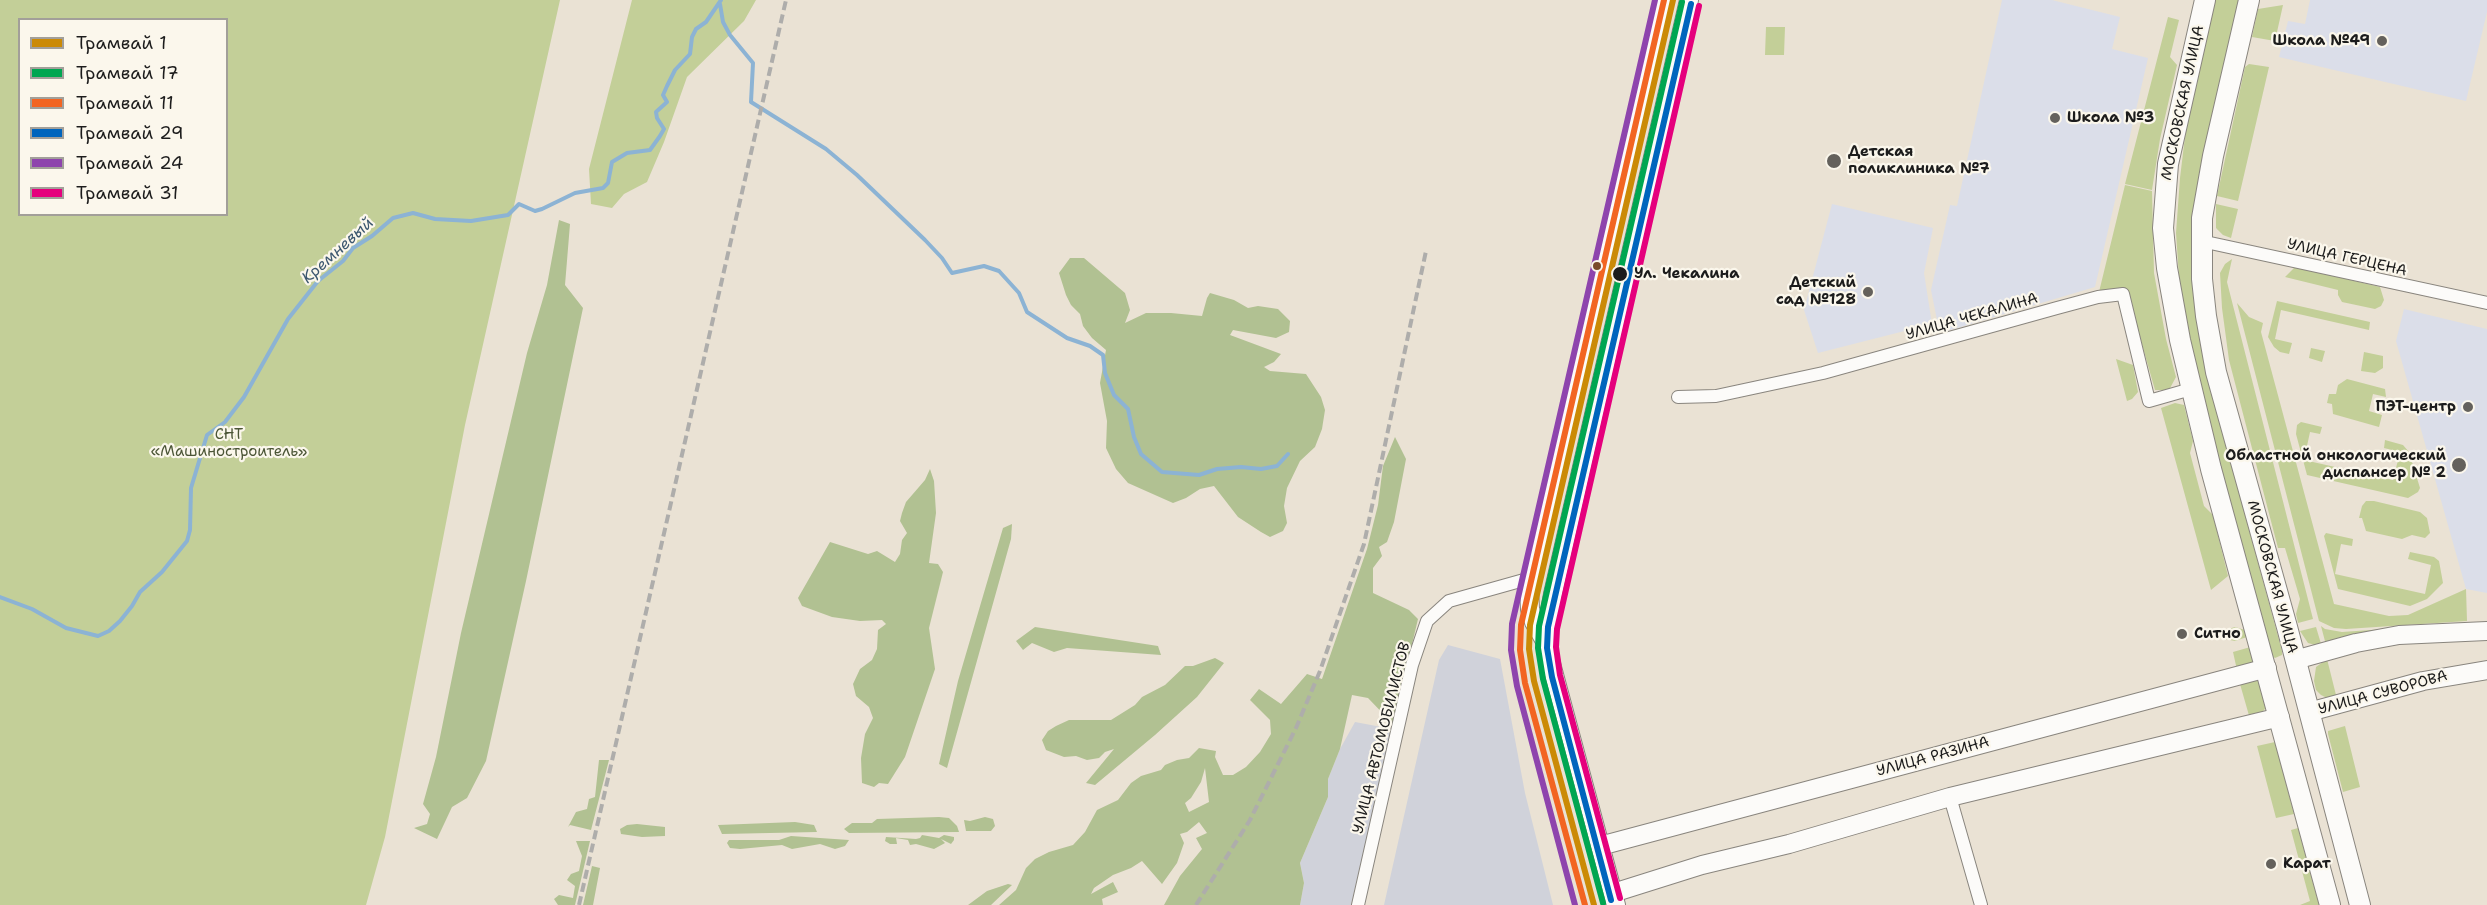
<!DOCTYPE html>
<html>
<head>
<meta charset="utf-8">
<style>
  body { margin:0 }
  #map { position:relative; width:2487px; height:905px; overflow:hidden; background:#eae2d4; font-family:"Shantell Sans",sans-serif }
  canvas { display:block }
  .legend { position:absolute; left:18px; top:18px; width:210px; height:198px; box-sizing:border-box; background:#fbf7ec; border:2px solid #a29f99; margin:0; padding:8px 10px; list-style:none; font-size:18px; color:#1c1c1c }
  .legend li { display:flex; align-items:center; gap:12px; height:30px }
  .legend b { width:30px; border:2px solid #a29f99 }
</style>
</head>
<body>
<div id="map">
<canvas width="2487" height="905"></canvas>
<ul class="legend">
<li><b style="height:8px;background:#cb8a06"></b>Трамвай 1</li>
<li><b style="height:8px;background:#00a651"></b>Трамвай 17</li>
<li><b style="height:8px;background:#f26522"></b>Трамвай 11</li>
<li><b style="height:8px;background:#0065bd"></b>Трамвай 29</li>
<li><b style="height:8px;background:#8e44ad"></b>Трамвай 24</li>
<li><b style="height:8px;background:#e5007d"></b>Трамвай 31</li>
</ul>
</div>
<script>
const g = document.querySelector('canvas').getContext('2d');
g.lineJoin = 'round';
function fillPath(path, color) { g.fillStyle = color; g.fill(path, 'evenodd'); }
const toPath = rows => new Path2D(rows.map(r => 'M' + r).join(''));
function strokePath(path, color, width, dash) { g.strokeStyle = color; g.lineWidth = width; g.lineCap = dash ? 'butt' : 'round'; g.setLineDash(dash || []); g.stroke(path); }
function drawText(font, color, halo, rows, align = 'center') {
  g.font = font + ' "Shantell Sans",sans-serif'; g.lineWidth = 4.5; g.setLineDash([]); g.textBaseline = 'middle'; g.strokeStyle = halo; g.fillStyle = color; for (const [text, x, y, turn = 0] of rows) {
    g.save(); g.translate(x, y); g.rotate((+turn || 0) * Math.PI / 180); g.textAlign = isNaN(turn) ? turn : align; if (halo) g.strokeText(text, 0, 0); g.fillText(text, 0, 0); g.restore();
  }
}
fillPath(toPath([
  [2002,0,2052,0,2120,17,2112,49,2148,58,2095,287,1947,331,1938,325,1931,290,1950,205,1957,206],
  [2310,0,2487,0,2487,12,2466,101,2279,57,2288,21,2305,24],
  [1832,204,1933,228,1924,273,1932,324,1818,353,1804,310],
  [2404,309,2487,329,2487,593,2466,589,2396,341]
]), '#dbdee9');
fillPath(toPath([
  [1448,645,1500,659,1525,793,1553,905,1384,905,1439,660],
  [1355,722,1392,729,1351,905,1300,905,1304,883,1300,863,1328,797,1328,779,1340,749]
]), '#d0d2da');
fillPath(toPath([
  [0,0,560,0,465,425,385,837,366,905,0,905],
  [20,20,226,20,226,214,20,214],
  [632,0,756,0,744,21,687,77,664,142,647,182,624,194,612,208,591,204,589,169],
  [2215,0,2242,0,2197,207,2226,445,2282,651,2282,655,2275,658,2271,655,2265,634,2199,386,2180,292,2176,233,2180,178,2187,120],
  [2283,5,2275,41,2252,37,2258,9],
  [2168,17,2179,20,2170,57,2177,65,2160,139,2152,190,2125,184],
  [1766,27,1785,27,1784,55,1765,55],
  [2249,64,2269,67,2238,201,2217,196,2245,67],
  [2125,185,2152,191,2154,273,2166,339,2176,377,2169,390,2155,390,2126,288,2099,292],
  [2216,204,2238,209,2231,238,2223,235,2216,228],
  [2232,259,2227,282,2313,619,2298,623,2296,614,2300,599,2285,548,2278,548,2229,360,2222,308,2220,273,2225,264],
  [2295,267,2380,287,2384,300,2381,306,2375,309,2342,302,2338,295,2338,290,2285,277],
  [2277,301,2370,322,2369,330,2281,310,2275,339,2292,343,2289,354,2280,352,2274,347,2268,337],
  [2237,303,2249,317,2263,323,2261,332,2334,604,2389,616,2408,615,2466,589,2467,621,2346,629,2334,628,2319,621],
  [2311,348,2325,351,2322,362,2309,358],
  [2364,352,2383,356,2383,368,2375,373,2361,371],
  [2116,359,2133,365,2138,392,2132,399,2127,401],
  [2347,379,2385,389,2386,397,2373,394,2369,411,2382,415,2379,427,2333,414,2332,404,2327,403,2329,394,2336,394,2338,385],
  [2175,403,2184,405,2193,441,2190,453,2204,506,2213,515,2228,576,2211,590,2161,408],
  [2301,422,2322,427,2320,434,2310,432,2304,460,2393,480,2400,452,2384,448,2385,440,2403,445,2409,452,2420,488,2418,492,2408,498,2307,475,2296,434,2297,425],
  [2366,501,2374,501,2420,512,2427,518,2430,533,2425,538,2412,535,2402,539,2366,531,2362,518,2359,518,2362,506],
  [2326,533,2353,539,2352,546,2341,544,2335,574,2425,594,2431,565,2408,559,2410,552,2434,557,2439,561,2443,583,2427,599,2410,606,2338,589,2324,536],
  [2321,626,2325,629,2342,632,2385,629,2326,645],
  [2235,627,2245,630,2247,637,2235,641,2225,639,2222,631],
  [2316,627,2322,647,2308,643,2300,631],
  [2254,646,2257,656,2253,664,2237,670,2233,652],
  [2327,659,2337,699,2329,699,2321,695,2316,690,2314,681,2316,667],
  [2253,676,2263,682,2267,706,2261,714,2250,719,2238,677],
  [2345,726,2360,787,2343,792,2328,734,2328,731],
  [2275,742,2294,814,2276,818,2257,746],
  [2298,828,2319,905,2300,905,2310,901,2291,830]
]), '#c3cf98');
fillPath(toPath([
  [559,220,570,224,565,285,583,308,526,581,486,761,467,798,452,807,437,839,414,828,427,824,430,814,423,804,436,757,461,633,527,353,547,285],
  [1070,258,1084,258,1125,293,1130,310,1125,323,1146,313,1171,313,1202,316,1207,298,1210,293,1234,300,1248,308,1258,306,1278,309,1290,321,1289,332,1276,338,1233,330,1230,335,1281,354,1274,362,1264,367,1270,371,1306,374,1321,397,1325,410,1322,429,1315,447,1300,461,1287,488,1284,506,1287,523,1283,531,1270,537,1261,532,1238,517,1214,486,1200,489,1186,498,1173,503,1128,483,1116,469,1106,448,1107,421,1100,383,1106,350,1092,338,1083,326,1080,314,1071,305,1066,295,1059,273],
  [1395,437,1406,459,1394,522,1387,542,1379,547,1382,556,1373,568,1373,593,1409,610,1418,619,1393,724,1368,698,1352,695,1340,749,1328,779,1328,797,1300,863,1304,883,1300,905,1164,905,1180,876,1202,849,1196,838,1207,833,1199,822,1187,832,1180,834,1184,843,1177,863,1162,884,1142,861,1131,868,1113,875,1094,888,1091,894,1113,882,1118,892,1102,899,1103,905,999,905,1016,890,1026,868,1035,859,1049,852,1073,845,1085,832,1097,810,1118,800,1131,783,1141,776,1161,770,1165,765,1177,760,1189,758,1199,748,1216,751,1215,757,1223,775,1233,775,1246,767,1260,752,1271,734,1270,720,1250,700,1259,689,1281,704,1307,674,1322,679,1367,549,1378,505,1383,466],
  [1205,768,1209,802,1189,812,1185,803,1191,798,1201,782],
  [930,469,934,481,936,513,929,563,938,564,943,572,929,628,935,669,905,757,888,784,879,783,874,787,862,783,861,758,865,734,873,718,869,707,856,696,853,684,860,669,872,660,877,649,878,630,886,624,882,620,860,621,832,617,802,606,798,598,830,542,868,554,877,551,895,562,900,554,902,540,907,533,900,521,902,513,906,502,925,480],
  [1012,524,1011,539,947,768,939,764,958,681,1003,528],
  [1035,627,1158,646,1161,655,1067,648,1054,652,1032,643,1023,650,1016,641],
  [1215,658,1224,663,1197,697,1155,735,1095,785,1086,783,1114,749,1105,752,1099,758,1087,760,1076,756,1064,757,1046,750,1042,740,1048,731,1056,726,1069,720,1111,720,1135,705,1142,697,1165,685,1185,666,1193,666],
  [599,760,609,760,591,830,570,825,568,827,576,812,587,809,589,799,595,797],
  [939,817,949,818,957,826,959,832,849,833,844,829,852,823,872,823,877,819],
  [985,817,993,819,995,826,991,831,966,831,964,820,970,821],
  [795,822,814,825,817,832,722,834,718,825],
  [637,824,665,827,665,836,642,837,621,834,620,829,627,825],
  [922,835,939,838,944,835,954,837,954,840,951,844,941,839,945,843,934,849,916,844,910,845,908,840,896,838,897,844,890,844,885,841,886,837,916,839,920,838],
  [791,836,849,840,845,846,835,849,820,844,792,849,782,845,740,849,730,848,727,843,729,840,779,840],
  [576,841,590,841,575,905,558,905,554,899,559,895,573,898,575,886,567,880,571,874,579,871,582,856],
  [592,866,600,868,593,905,583,905],
  [1008,884,1012,885,991,905,968,905,987,891]
]), '#b1c192');
strokePath(toPath([
  [720,4,723,22,730,35,753,63,751,102,826,149,857,175,925,240,942,258,952,273,984,266,999,271,1019,293,1027,312,1067,338,1090,346,1103,355,1105,373,1114,395,1128,409,1134,437,1141,454,1162,472,1199,475,1217,469,1241,467,1261,469,1277,466,1288,454],
  [0,597,32,609,66,628,98,636,109,631,120,621,132,606,140,592,162,572,187,541,190,530,191,488,207,435,225,422,244,397,288,319,318,281,343,261,353,248,372,236,393,218,413,213,435,219,471,221,508,215,519,204,535,211,542,209,575,193,603,188,608,183,612,162,627,153,650,150,660,136,664,129,657,118,656,112,667,102,663,95,667,86,675,70,690,54,692,37,696,29,706,22,721,0]
]), '#8cb3d4', 4);
const street = toPath([
  [2201,241,2487,303],
  [1678,397,1716,396,1823,373,2057,308,2098,297,2123,294,2149,401,2191,389],
  [1950,797,1981,905],
  [1358,905,1412,665,1427,621,1449,601,1531,578]
]);
const secondary = toPath([
  [1545,641,1553,594,1689,0],
  [2295,660,2356,643,2399,635,2487,631],
  [2309,712,2423,681,2487,670],
  [1600,846,2267,668],
  [1613,893,1702,865,1789,844,1950,797,2280,717],
  [1616,905,1545,641,1534,622,1530,609,1529,588,1664,0]
]);
const primary = toPath([
  [2205,0,2168,164,2163,228,2167,268,2180,340,2211,469,2330,905],
  [2249,0,2213,156,2202,218,2202,279,2206,316,2216,372,2287,627,2360,905]
]);
strokePath(street, '#89857e', 14);
strokePath(secondary, '#89857e', 20);
strokePath(primary, '#89857e', 22);
strokePath(street, '#fcfbf9', 12);
strokePath(secondary, '#fcfbf9', 18);
strokePath(primary, '#fcfbf9', 20);
strokePath(toPath([
  [579,905,786,0],
  [1196,905,1250,820,1296,728,1320,671,1364,544,1426,251]
]), '#aeadab', 4, [9, 4.5]);
strokePath(toPath([
  [1594,905,1534,681,1529,649,1530,625,1673,0]
]), '#cb8a06', 6);
strokePath(toPath([
  [1603,903,1543,679,1538,648,1539,626,1682,2]
]), '#00a651', 6);
strokePath(toPath([
  [1585,905,1525,683,1520,650,1521,625,1664,0]
]), '#f26522', 6);
strokePath(toPath([
  [1611,900,1552,677,1547,648,1548,627,1691,4]
]), '#0065bd', 6);
strokePath(toPath([
  [1575,905,1517,686,1511,650,1512,624,1655,0]
]), '#8e44ad', 6);
strokePath(toPath([
  [1620,898,1560,675,1556,647,1557,629,1699,6]
]), '#e5007d', 6);
for (const [x, y, r, color] of [
  [2382,41,6,"#64615c"],
  [2055,118,6,"#64615c"],
  [1834,161,8,"#64615c"],
  [1597,266,5,"#7a4b2a"],
  [1620,274,8,"#1c1c1c"],
  [1868,292,6,"#64615c"],
  [2468,407,6,"#64615c"],
  [2459,465,8,"#64615c"],
  [2182,634,6,"#64615c"],
  [2271,864,6,"#64615c"]
]) { const dot = new Path2D(); dot.arc(x, y, r, 0, 2 * Math.PI); g.fillStyle = color; g.fill(dot); strokePath(dot, '#fbf7ec', 2); }
drawText('bold 15px', '#1c1c1c', '#fbf7ec', [
  ["Школа №49",2370,41],
  ["Школа №3",2067,118,"left"],
  ["Детская",1848,152,"left"],
  ["поликлиника №7",1848,169,"left"],
  ["Детский",1856,283],
  ["сад №128",1856,300],
  ["ПЭТ-центр",2456,407],
  ["Областной онкологический",2446,456],
  ["диспансер № 2",2446,473],
  ["Ситно",2194,634,"left"],
  ["Карат",2283,864,"left"]
], 'right');
drawText('15px', '#1c1c1c', '#fbf7ec', [
  ["МОСКОВСКАЯ УЛИЦА",2183,103,-78],
  ["УЛИЦА ГЕРЦЕНА",2347,258,13],
  ["УЛИЦА ЧЕКАЛИНА",1972,317,-16],
  ["МОСКОВСКАЯ УЛИЦА",2272,577,75],
  ["УЛИЦА СУВОРОВА",2383,693,-15],
  ["УЛИЦА АВТОМОБИЛИСТОВ",1382,738,-76],
  ["УЛИЦА РАЗИНА",1933,757,-15]
]);
drawText('bold 15px', '#1c1c1c', '#fbf7ec', [
  ["Ул. Чекалина",1634,274]
], 'left');
drawText('15px', '#4b5536', '#fbf7ec', [
  ["СНТ",229,435],
  ["«Машиностроитель»",229,452]
]);
drawText('italic 16px', '#3c576f', '#fbf7ec', [
  ["Кремневый",338,251,-42]
]);
</script>
</body>
</html>
